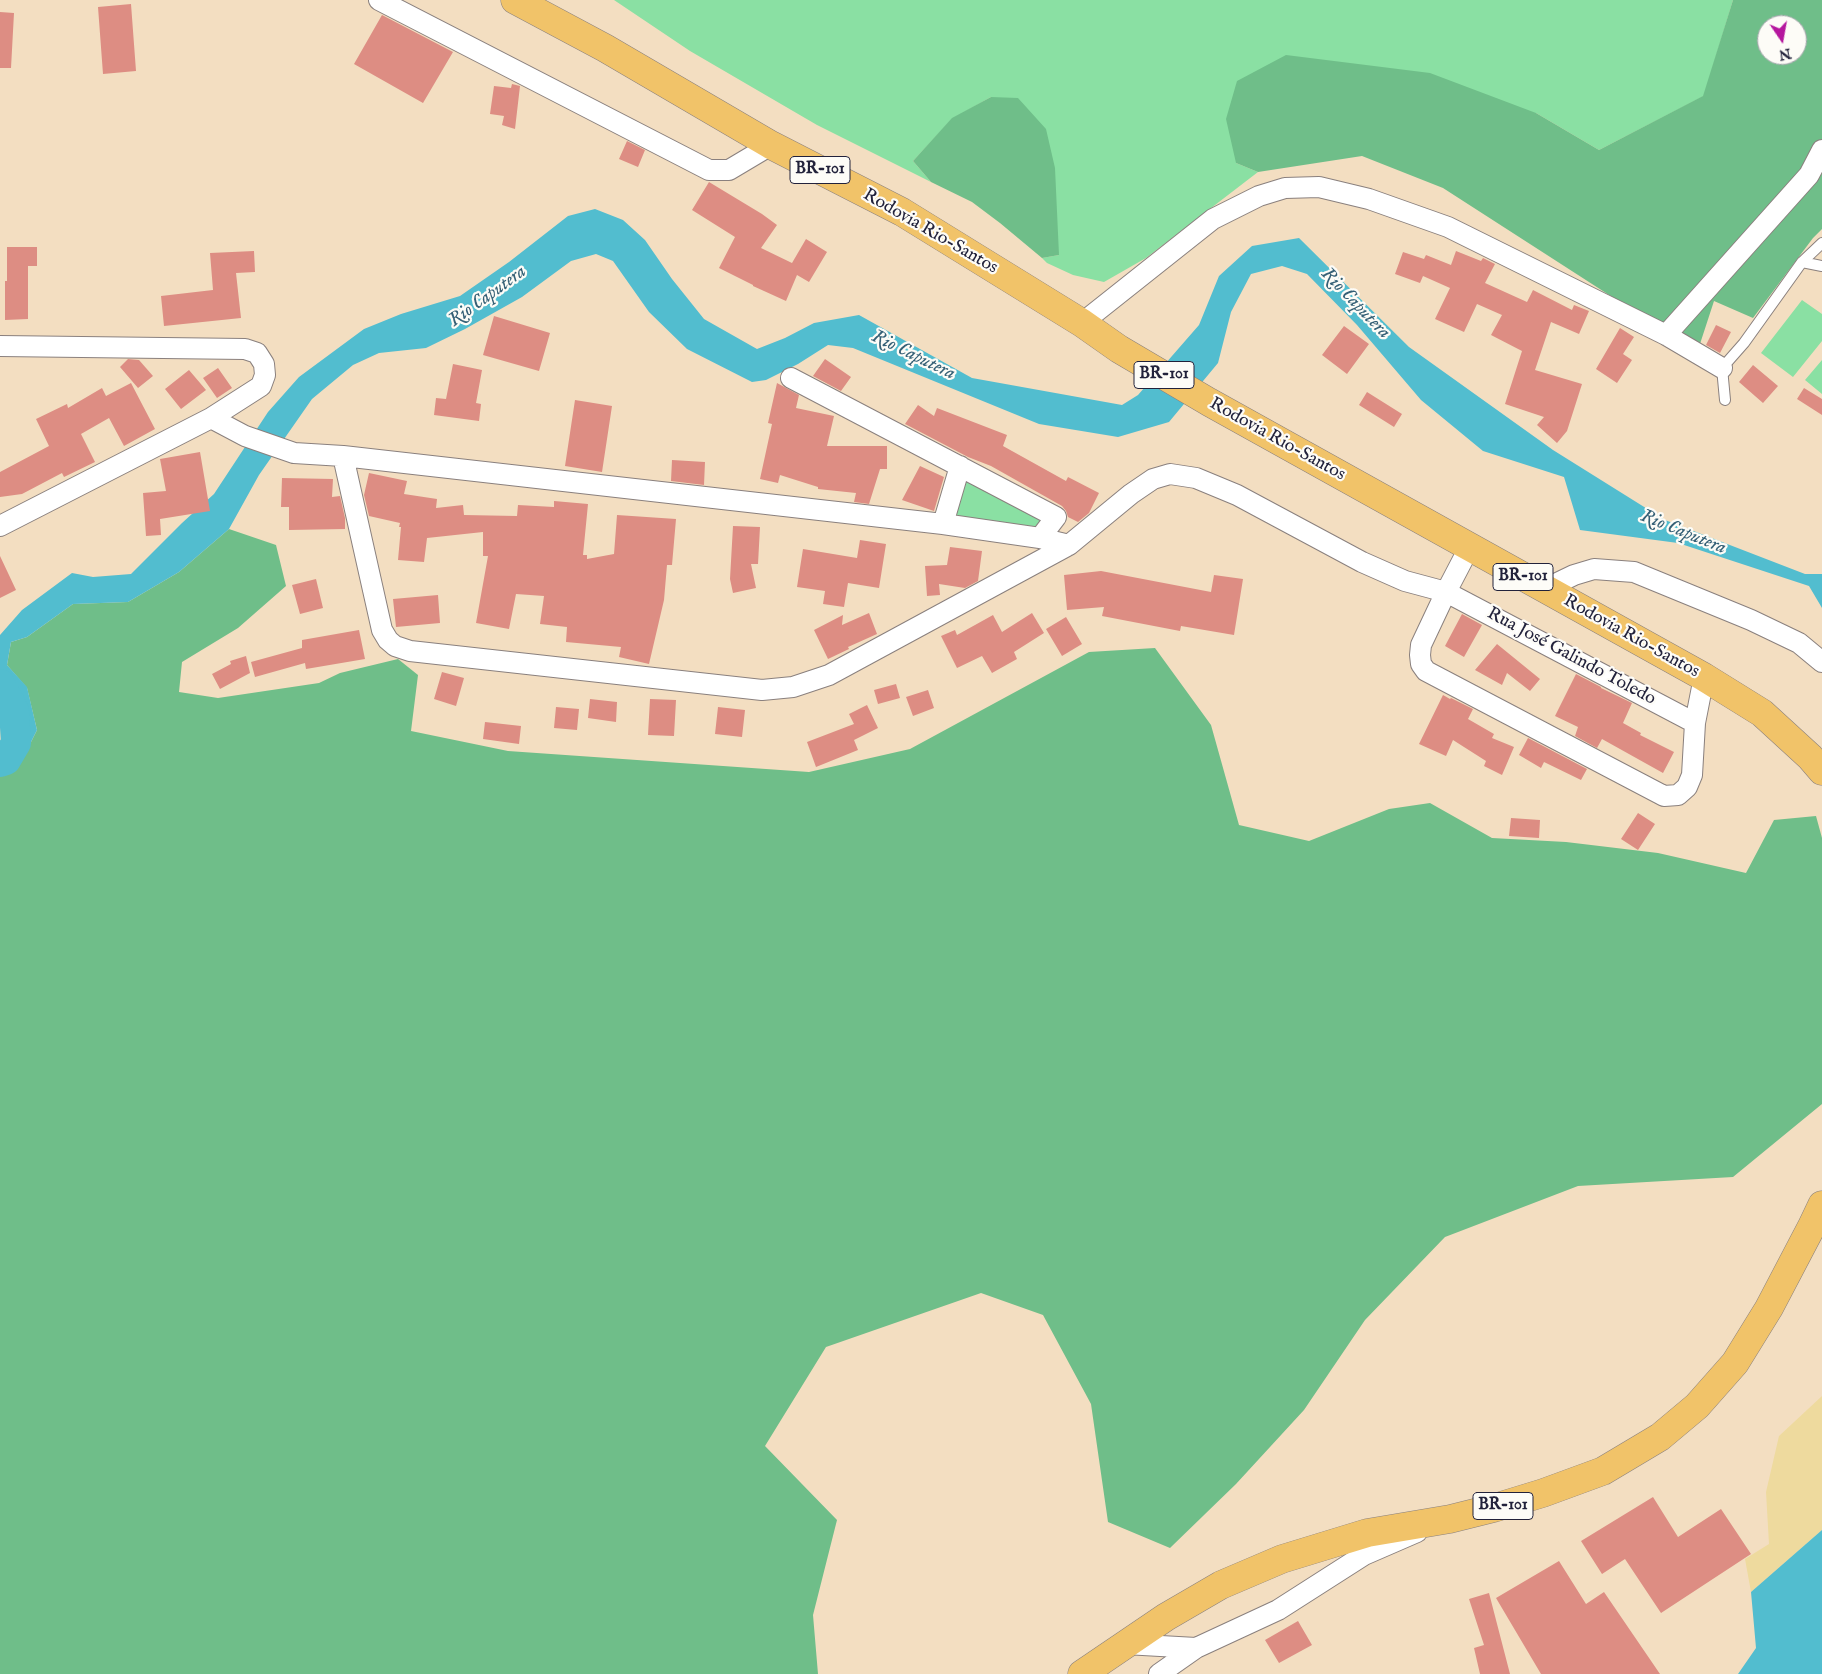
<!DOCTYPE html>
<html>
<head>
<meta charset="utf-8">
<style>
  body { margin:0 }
  #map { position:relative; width:1822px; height:1674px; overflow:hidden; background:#f3dec1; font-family:"IM FELL English",serif }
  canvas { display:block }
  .north { position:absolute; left:1757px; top:15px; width:50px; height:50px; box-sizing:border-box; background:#fdfcf7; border:1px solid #a5a5ac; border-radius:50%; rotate:168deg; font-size:14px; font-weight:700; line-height:20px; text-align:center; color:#22223b }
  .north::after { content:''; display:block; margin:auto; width:18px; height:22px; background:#b5179e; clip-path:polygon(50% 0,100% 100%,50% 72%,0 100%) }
</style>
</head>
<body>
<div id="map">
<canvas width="1822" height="1674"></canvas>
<div class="north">N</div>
</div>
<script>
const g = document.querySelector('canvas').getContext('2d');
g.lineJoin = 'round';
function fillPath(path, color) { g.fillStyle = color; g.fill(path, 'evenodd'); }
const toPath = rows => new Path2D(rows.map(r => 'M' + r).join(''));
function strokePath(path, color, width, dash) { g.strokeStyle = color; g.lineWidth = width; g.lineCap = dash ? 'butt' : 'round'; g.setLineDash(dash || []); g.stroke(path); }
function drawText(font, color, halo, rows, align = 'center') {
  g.font = font + ' "IM FELL English",serif'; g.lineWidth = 4.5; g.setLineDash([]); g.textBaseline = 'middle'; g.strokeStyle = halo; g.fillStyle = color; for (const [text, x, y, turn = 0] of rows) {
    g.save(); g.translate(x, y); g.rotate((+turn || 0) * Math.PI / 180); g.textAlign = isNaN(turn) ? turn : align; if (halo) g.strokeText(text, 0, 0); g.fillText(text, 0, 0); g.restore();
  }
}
fillPath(toPath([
  [614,0,1733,0,1704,96,1599,150,1536,113,1236,163,1258,172,1146,258,1104,282,1073,275,1047,263,1042,258,1059,255,991,97,952,119,913,161,931,182,817,125,690,51],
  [1802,300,1822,314,1822,341,1793,377,1761,353],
  [1822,360,1822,394,1805,380],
  [962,472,1050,518,1039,534,948,519]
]), '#8ae0a3');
fillPath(toPath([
  [1733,0,1822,0,1822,229,1813,238,1753,318,1714,301,1698,350,1620,302,1443,188,1362,156,1258,172,1236,163,1226,119,1237,81,1286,55,1430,73,1536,113,1599,150,1703,96],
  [1767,25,1797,25,1797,55,1767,55],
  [991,97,1018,98,1046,129,1055,168,1059,255,1042,258,1000,223,972,202,931,182,913,161,952,118],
  [229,529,276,545,286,586,238,628,182,662,179,692,218,698,319,683,340,673,398,659,418,675,411,731,508,751,809,772,910,749,1089,652,1155,648,1211,725,1239,825,1309,841,1389,809,1430,803,1492,838,1566,842,1658,853,1746,873,1774,820,1816,816,1822,838,1822,1104,1733,1177,1578,1186,1445,1237,1365,1320,1304,1410,1236,1484,1170,1548,1108,1522,1091,1404,1043,1315,981,1293,826,1347,765,1446,837,1520,813,1615,818,1674,0,1674,0,769,20,764,37,730,27,688,7,665,11,642,27,637,73,604,128,602,179,572]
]), '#6fbe89');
fillPath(toPath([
  [1822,1396,1822,1530,1751,1592,1745,1559,1769,1544,1766,1492,1779,1436]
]), '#eeda9e');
fillPath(toPath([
  [595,209,623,220,645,240,672,279,704,319,757,349,785,338,814,323,859,315,972,378,1122,405,1138,395,1199,325,1219,276,1252,246,1299,238,1409,347,1553,450,1665,520,1805,574,1822,574,1822,608,1809,586,1678,543,1580,530,1564,477,1483,451,1421,400,1357,325,1307,274,1282,266,1251,274,1231,312,1218,363,1169,422,1118,437,1039,424,853,348,828,345,798,364,766,380,752,382,687,349,649,312,613,261,596,254,571,261,522,297,465,329,426,348,379,353,353,365,312,399,259,475,229,529,179,572,128,602,73,604,27,637,11,642,7,665,27,687,37,730,20,764,6,760,10,735,2,718,2,706,0,702,0,635,22,610,72,573,93,577,131,574,182,523,214,494,268,412,299,377,364,329,401,314,460,296,509,262,568,216],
  [1822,1530,1822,1674,1738,1674,1756,1648,1751,1592]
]), '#52bdcf');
strokePath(toPath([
  [0,684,14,711,16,743,6,760,0,762]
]), '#52bdcf', 30);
fillPath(toPath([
  [131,4,136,71,103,74,98,7],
  [0,12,14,13,11,68,0,68],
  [382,15,453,52,423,103,354,64],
  [512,84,520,86,515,129,502,125,504,116,490,114,494,86,511,88],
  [627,141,645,150,638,167,619,159],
  [709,182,762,214,777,225,761,248,792,263,806,239,827,252,809,282,797,275,786,301,753,286,753,285,719,268,735,237,692,210],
  [7,247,37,247,37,266,28,266,28,319,5,320,5,281,7,281],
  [254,251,255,272,236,273,241,318,164,326,161,296,213,290,210,253],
  [1456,251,1481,261,1483,258,1495,264,1485,283,1527,302,1533,290,1572,310,1574,305,1589,311,1579,334,1551,322,1535,370,1582,384,1567,431,1557,443,1537,425,1544,417,1505,404,1522,351,1491,335,1502,315,1477,304,1464,332,1435,319,1450,288,1423,276,1420,283,1395,274,1403,252,1424,259,1426,255,1451,265],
  [494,316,550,333,539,371,483,355],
  [1716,325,1731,332,1720,353,1706,345],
  [1344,326,1369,344,1347,374,1322,355],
  [1620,328,1634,337,1623,354,1632,360,1617,383,1596,369],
  [128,359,139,360,153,376,138,388,120,367],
  [825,359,851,377,841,391,813,376],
  [453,364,482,370,476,403,481,404,479,421,434,415,436,398,446,399],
  [1753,365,1778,386,1763,403,1739,382],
  [218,368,232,388,217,398,203,378],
  [189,370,206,390,181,409,165,389],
  [131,383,155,429,124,446,109,418,81,434,95,462,64,477,62,473,22,494,0,497,0,472,49,446,36,419,67,404,68,408,102,388,106,396],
  [777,383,799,395,796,408,834,416,827,446,887,446,887,469,880,469,869,504,854,502,856,493,818,489,818,487,780,475,778,483,760,479,772,424,768,423],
  [1804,388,1822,399,1822,415,1797,399],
  [1367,392,1402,414,1394,427,1359,405],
  [575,400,612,406,602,472,565,466],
  [918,405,934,416,937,408,1007,435,1003,446,1066,481,1068,477,1099,493,1089,513,1078,522,1068,517,1066,511,1062,506,991,466,968,457,907,425,905,424],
  [200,452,210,511,160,519,161,535,146,536,143,493,166,491,160,459],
  [672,460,705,462,704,485,671,481],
  [920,466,944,477,934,511,902,500],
  [369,473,407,481,404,494,437,499,436,508,463,505,464,515,517,516,518,505,554,507,554,501,588,504,583,555,587,555,587,559,614,554,617,515,676,519,672,565,667,565,664,600,649,664,619,657,621,647,566,642,567,627,540,624,544,596,516,594,509,629,476,623,488,556,483,556,483,532,427,538,424,562,398,560,401,527,399,527,400,523,369,516,364,495],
  [282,478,333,479,332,497,340,496,345,518,345,529,289,530,289,507,281,507],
  [733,526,760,527,758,564,751,564,756,588,733,593,730,579],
  [860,540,886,544,879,588,848,583,844,607,823,604,825,591,797,587,803,549,857,558],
  [950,547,982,551,978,581,965,588,939,584,940,595,927,596,925,566,947,565],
  [0,556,16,590,0,598],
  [1101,571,1211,592,1214,575,1243,579,1234,635,1181,626,1180,631,1102,616,1104,607,1067,610,1064,575],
  [316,579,323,608,300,614,292,585],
  [438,595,440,623,396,627,393,599],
  [869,613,877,634,848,647,849,649,828,659,814,630,843,615,842,625],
  [1032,613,1044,633,1014,652,1017,659,992,673,982,656,957,668,941,636,955,630,957,635,993,615,1002,632],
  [1462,614,1482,625,1464,657,1445,646],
  [1066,617,1082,644,1062,656,1046,629],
  [359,630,365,659,306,669,305,663,255,677,251,662,302,648,302,640],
  [1497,644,1540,679,1530,691,1507,673,1502,685,1475,670],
  [246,656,250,673,220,689,212,674,231,664,230,661],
  [442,672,464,678,456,706,434,699],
  [1576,674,1601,687,1601,688,1632,703,1623,723,1641,733,1640,735,1674,752,1663,773,1602,739,1597,748,1575,736,1578,727,1555,716],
  [896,684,900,698,878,704,874,690],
  [928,690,934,708,913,716,906,697],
  [1443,695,1450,699,1451,698,1473,709,1468,719,1494,734,1492,738,1514,747,1502,775,1484,766,1486,761,1453,740,1446,756,1419,744],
  [590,699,617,702,616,722,588,718],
  [650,699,676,700,674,736,648,735],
  [867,705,878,728,854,740,858,750,816,767,807,742,854,724,849,714],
  [556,707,579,709,577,730,554,728],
  [718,707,745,710,742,737,715,734],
  [485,722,521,726,519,744,483,739],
  [1528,738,1587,769,1581,780,1544,762,1541,768,1519,755],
  [1638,813,1655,824,1638,850,1621,839],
  [1511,818,1540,820,1539,838,1509,836],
  [1653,1497,1678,1537,1721,1509,1751,1554,1661,1613,1625,1559,1602,1574,1581,1541],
  [1559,1561,1586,1604,1604,1592,1660,1674,1541,1674,1496,1598],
  [1489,1593,1510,1674,1480,1674,1474,1648,1484,1645,1469,1599],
  [1298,1621,1312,1645,1279,1663,1265,1640]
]), '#dd8d83');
const service = toPath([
  [1802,262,1822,266],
  [1725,400,1722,368,1744,343,1802,262,1822,243]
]);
const minor = toPath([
  [379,0,709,170,729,170,771,145],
  [1082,323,1213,219,1259,196,1285,188,1319,187,1369,199,1448,227,1666,335,1722,368],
  [1666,335,1809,175,1822,150],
  [0,346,245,349,257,353,264,364,265,375,261,386,211,418],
  [791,378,1056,517,1040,538],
  [343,456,382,630,388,640,395,646,410,651,762,690,793,687,829,675,1069,545],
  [943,524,960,466],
  [0,526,211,418,245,436,294,453,343,456,943,524,1040,538,1069,545,1131,494,1153,479,1170,474,1196,478,1237,495,1362,562,1405,581,1446,592,1470,546],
  [1545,589,1574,575,1594,569,1634,572,1751,620,1799,643,1822,662],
  [1695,723,1446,592,1421,645,1420,655,1421,664,1426,671,1664,796,1678,795,1687,787,1692,775,1695,723,1704,677],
  [1125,1644,1196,1648],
  [1159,1674,1196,1648,1278,1610,1364,1555,1417,1532]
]);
const trunk = toPath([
  [515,0,605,48,771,145,902,212,1082,323,1119,349,1209,402,1704,677,1762,713,1810,757,1822,771],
  [1082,1674,1166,1617,1221,1585,1282,1559,1367,1533,1450,1519,1494,1508,1543,1493,1603,1471,1660,1437,1697,1406,1735,1363,1769,1308,1812,1226,1822,1205]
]);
strokePath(service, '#8a807e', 12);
strokePath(minor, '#8a807e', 22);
strokePath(trunk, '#8a807e', 29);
strokePath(service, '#fff', 10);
strokePath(minor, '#fff', 20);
strokePath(trunk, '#f1c369', 28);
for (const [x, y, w] of [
  [820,170,60],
  [1164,375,60],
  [1523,577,60],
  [1503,1506,60]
]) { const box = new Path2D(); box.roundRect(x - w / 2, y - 13.5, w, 27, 4); g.fillStyle = '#fdfcf7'; g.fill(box); strokePath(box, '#22223b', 1); }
drawText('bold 16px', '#22223b', null, [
  ["BR-101",820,170],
  ["BR-101",1164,375],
  ["BR-101",1523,577],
  ["BR-101",1503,1506]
]);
drawText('18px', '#22223b', '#fdfcf7', [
  ["Rodovia Rio-Santos",930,232,30],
  ["Rodovia Rio-Santos",1277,440,29],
  ["Rodovia Rio-Santos",1631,637,29],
  ["Rua José Galindo Toledo",1571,657,28]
]);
drawText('italic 19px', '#356076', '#fdfcf7', [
  ["Rio Caputera",488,297,-36],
  ["Rio Caputera",1355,304,46],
  ["Rio Caputera",913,356,26],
  ["Rio Caputera",1683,533,22]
]);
</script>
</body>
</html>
